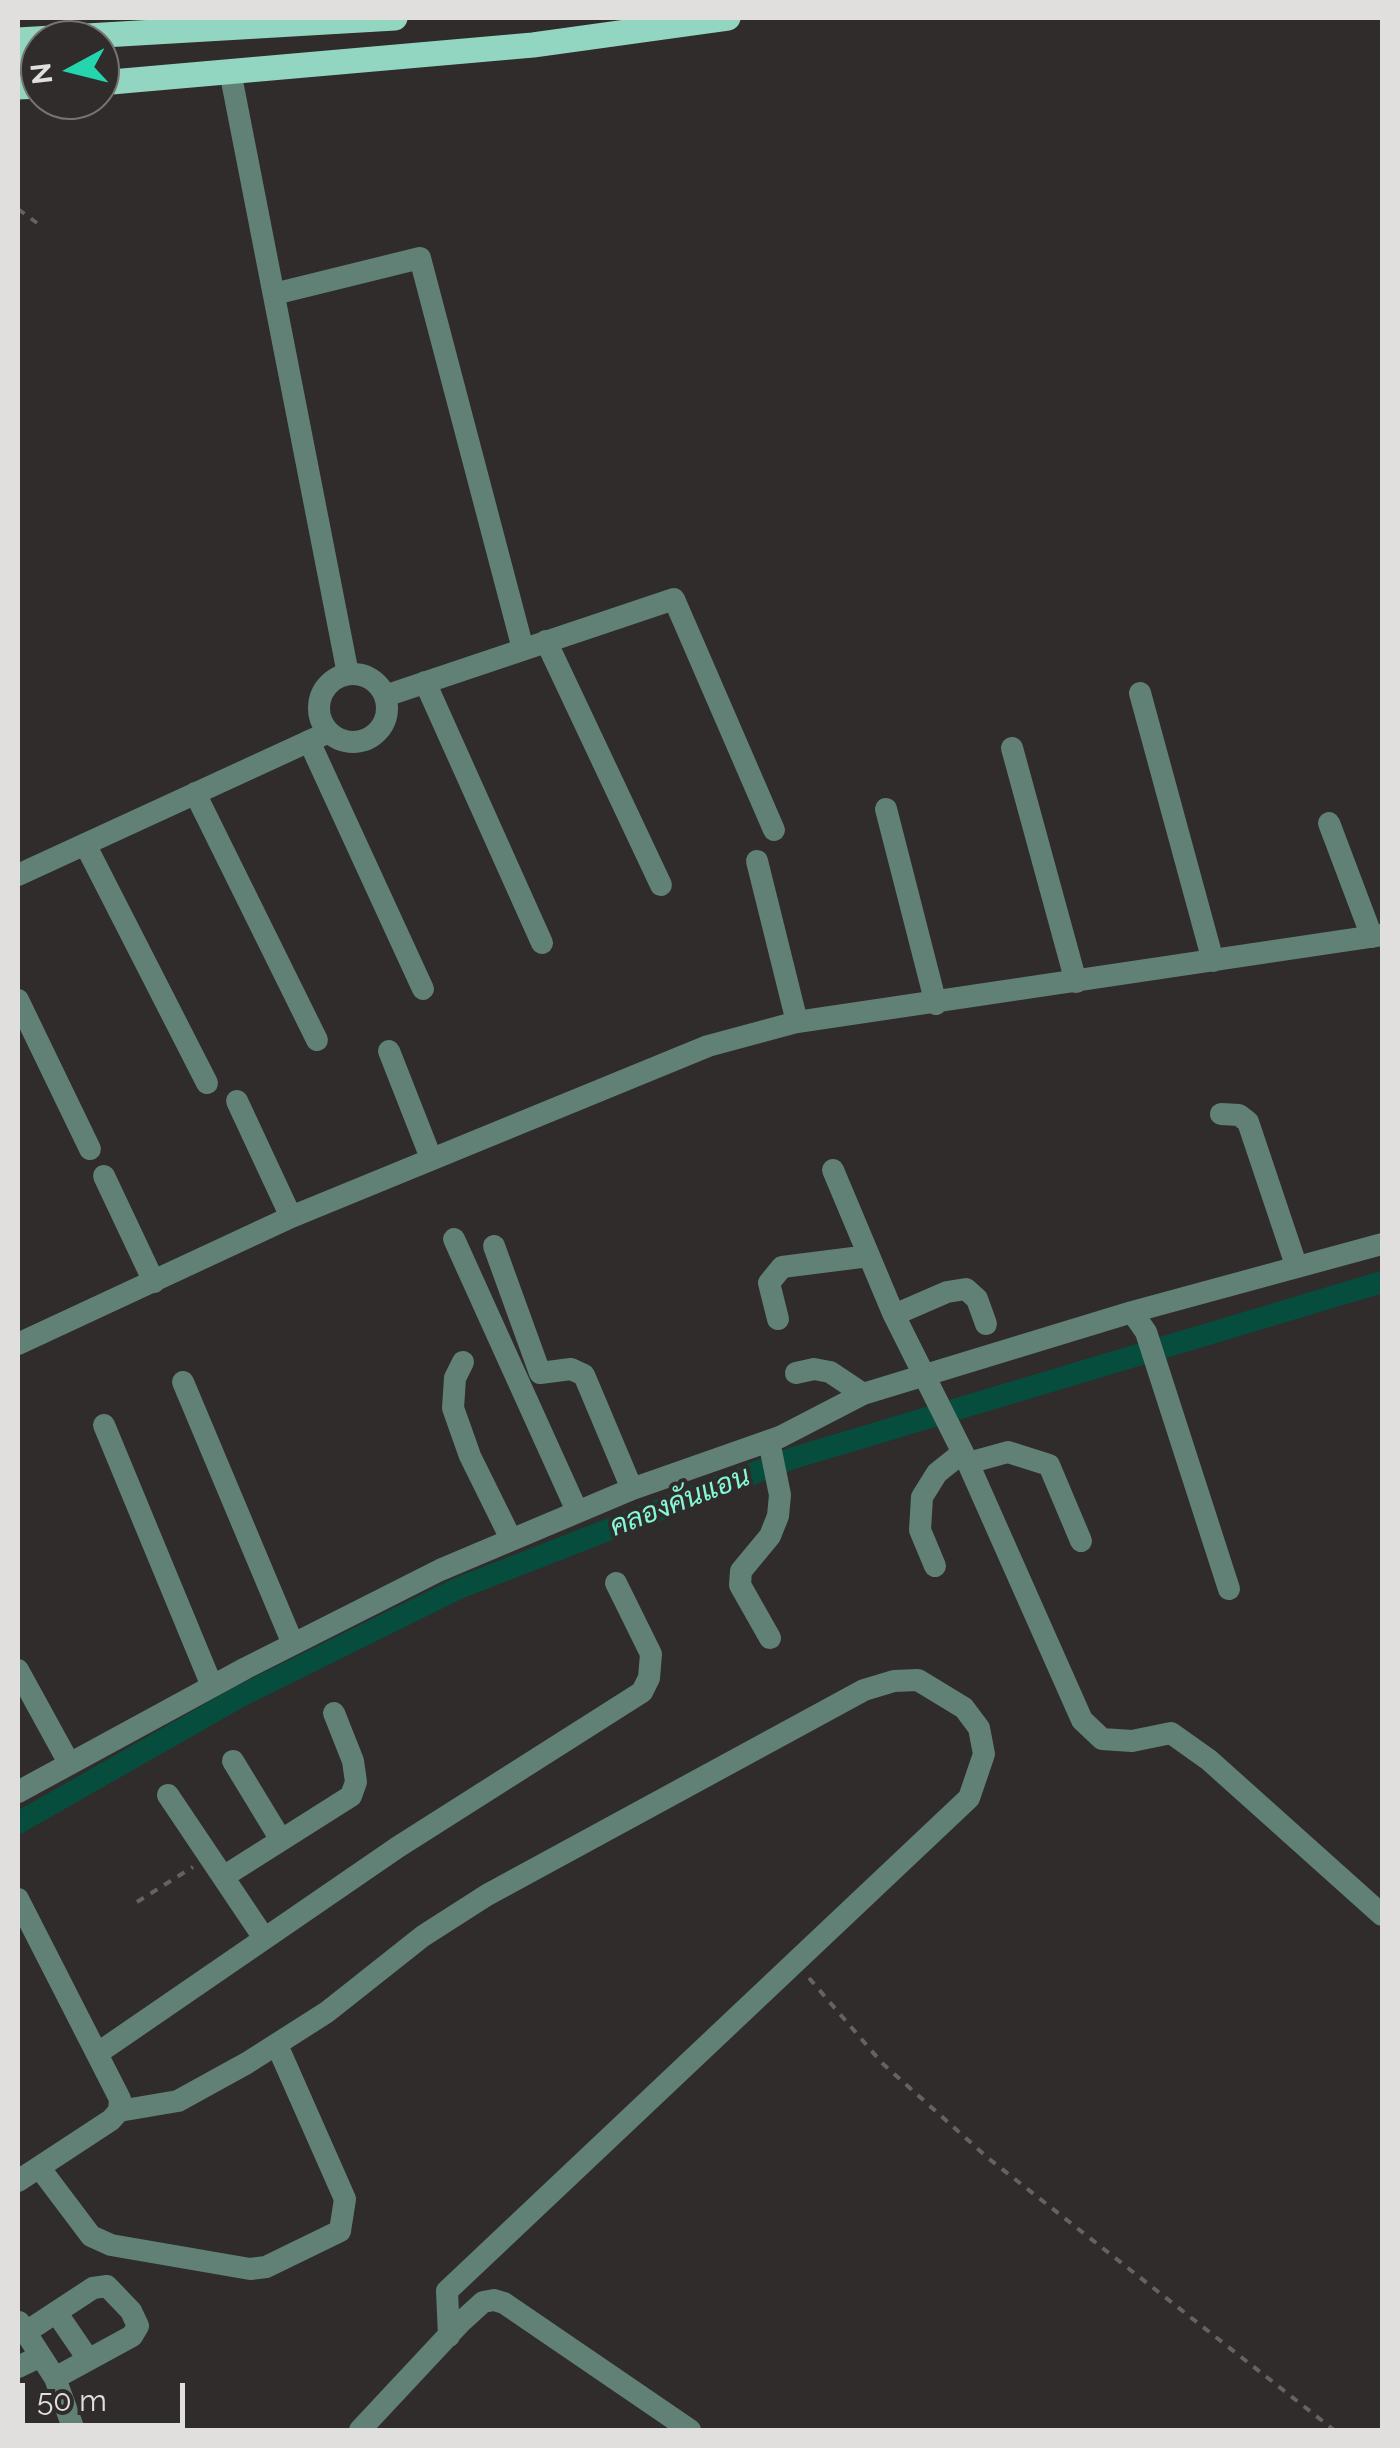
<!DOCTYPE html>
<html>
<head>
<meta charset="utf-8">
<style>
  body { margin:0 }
  #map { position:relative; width:1400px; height:2448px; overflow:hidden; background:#2f2c2b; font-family:Raleway,sans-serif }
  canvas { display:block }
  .frame { position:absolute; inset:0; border:20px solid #e1dfde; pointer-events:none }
  .north { position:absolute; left:20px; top:20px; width:100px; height:100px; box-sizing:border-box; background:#2f2c2b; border:2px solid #767473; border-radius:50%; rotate:263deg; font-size:28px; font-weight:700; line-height:40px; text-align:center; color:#e1dfde }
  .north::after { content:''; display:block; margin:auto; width:35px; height:45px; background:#25d5ae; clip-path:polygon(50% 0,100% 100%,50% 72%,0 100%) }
  .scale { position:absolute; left:20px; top:2383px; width:165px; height:45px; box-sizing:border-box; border:5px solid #e1dfde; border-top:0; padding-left:12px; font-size:30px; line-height:35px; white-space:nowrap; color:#e1dfde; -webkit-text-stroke:8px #2f2c2b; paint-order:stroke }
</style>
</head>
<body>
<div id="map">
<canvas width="1400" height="2448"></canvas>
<div class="frame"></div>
<div class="north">N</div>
<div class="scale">50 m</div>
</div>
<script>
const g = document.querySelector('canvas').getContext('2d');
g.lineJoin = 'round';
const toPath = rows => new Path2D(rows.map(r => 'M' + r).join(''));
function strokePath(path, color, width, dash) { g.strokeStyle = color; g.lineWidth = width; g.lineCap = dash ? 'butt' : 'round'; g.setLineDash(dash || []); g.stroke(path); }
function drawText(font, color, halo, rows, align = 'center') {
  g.font = font + ' Raleway,Sarabun,sans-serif'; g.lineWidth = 8; g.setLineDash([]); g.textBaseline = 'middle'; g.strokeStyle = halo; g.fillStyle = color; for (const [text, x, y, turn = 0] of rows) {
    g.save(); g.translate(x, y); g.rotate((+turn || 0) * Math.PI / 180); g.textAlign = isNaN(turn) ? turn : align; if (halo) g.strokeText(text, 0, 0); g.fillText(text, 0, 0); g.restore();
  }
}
strokePath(toPath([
  [18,1823,239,1697,459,1588,790,1459,1382,1282]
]), '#064d3e', 22);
strokePath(toPath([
  [18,209,37,223],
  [137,1902,193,1867],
  [809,1978,882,2063,988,2158,1334,2430]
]), '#656261', 4, [8, 8]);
strokePath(toPath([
  [230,71,348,674],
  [274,294,420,258,523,649],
  [546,641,661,885],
  '319 708a34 34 0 1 1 68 0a34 34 0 1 1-68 0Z',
  [425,682,542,943],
  [1140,693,1213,961],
  [385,696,674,599,774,830],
  [309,741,423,989],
  [1012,748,1076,982],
  [195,793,317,1040],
  [886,809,936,1004],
  [1329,823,1372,937],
  [85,844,207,1083],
  [757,861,797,1022],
  [18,875,329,732],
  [18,1000,90,1149],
  [389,1051,431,1158],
  [237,1101,291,1217],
  [1221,1114,1239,1115,1248,1122,1296,1265],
  [833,1170,893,1313,968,1463,1082,1720,1102,1739,1132,1741,1171,1733,1209,1760,1382,1915],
  [104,1176,154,1282],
  [454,1239,577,1511],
  [494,1246,540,1373,571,1369,584,1375,632,1489],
  [1132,1312,1146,1332,1229,1589],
  [894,1315,947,1292,966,1289,977,1299,986,1324],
  [778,1319,769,1283,782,1267,869,1256],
  [18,1344,291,1217,708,1046,797,1022,1382,935],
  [463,1362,455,1378,453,1408,470,1456,511,1539],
  [796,1373,814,1369,830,1372,863,1394],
  [183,1382,293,1644],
  [104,1425,212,1686],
  [769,1441,780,1495,778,1516,770,1536,741,1571,740,1585,770,1638],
  [968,1463,1008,1452,1049,1465,1081,1541],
  [935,1566,920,1530,922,1497,937,1473,962,1453],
  [18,1670,69,1763],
  [233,1761,281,1840],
  [18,1792,246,1668,440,1570,632,1489,780,1437,863,1394,1132,1312,1382,1244],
  [168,1795,264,1938],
  [223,1877,351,1796,356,1782,353,1761,334,1713],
  [18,1899,120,2099,119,2111,111,2120,18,2181],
  [98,2053,398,1847,642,1692,649,1678,651,1654,616,1583],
  [119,2111,178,2101,247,2063,327,2012,423,1936,487,1895,864,1690,894,1681,918,1680,964,1708,979,1728,984,1754,969,1798,447,2291,449,2336],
  [39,2167,91,2236,111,2245,250,2269,266,2267,340,2231,345,2199,277,2045],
  [56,2312,88,2359],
  [19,2322,55,2378,74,2430],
  [26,2332,93,2288,107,2286,131,2311,138,2326,132,2336,55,2378],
  [18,2367,41,2356],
  [360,2430,460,2323,483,2302,494,2300,504,2303,690,2430]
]), '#618176', 22);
strokePath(toPath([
  [18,40,395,18],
  [18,59,40,61],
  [100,83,533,45,728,18],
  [18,87,40,86]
]), '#92d5c0', 25);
drawText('italic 28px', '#84f8d7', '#2f2c2b', [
  ["คลองคันแอน",680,1502,-21]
]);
</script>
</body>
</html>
